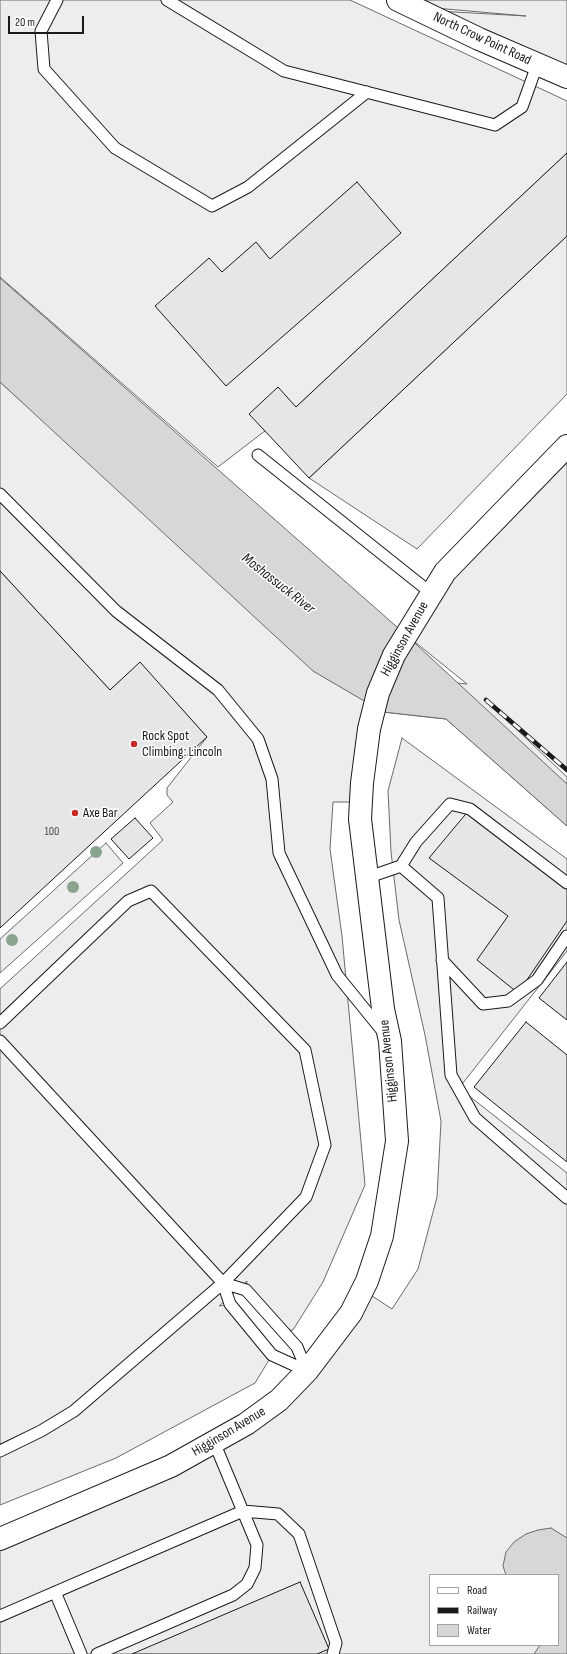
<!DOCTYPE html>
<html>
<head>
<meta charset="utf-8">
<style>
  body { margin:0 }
  #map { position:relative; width:567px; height:1654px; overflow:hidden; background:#fff; font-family:"Sofia Sans Condensed",sans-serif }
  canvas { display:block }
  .legend { position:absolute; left:429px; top:1574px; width:130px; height:72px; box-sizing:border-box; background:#fff; border:1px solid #a3a3a3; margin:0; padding:5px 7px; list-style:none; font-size:12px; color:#1a1a1a }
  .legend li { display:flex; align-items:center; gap:8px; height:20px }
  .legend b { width:20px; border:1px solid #a3a3a3 }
  .scale { position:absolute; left:8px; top:16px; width:76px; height:18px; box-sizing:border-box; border:2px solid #1a1a1a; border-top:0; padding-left:5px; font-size:12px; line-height:14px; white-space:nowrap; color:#1a1a1a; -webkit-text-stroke:3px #fff; paint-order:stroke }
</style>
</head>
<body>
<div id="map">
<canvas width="567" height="1654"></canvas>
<ul class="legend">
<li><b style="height:5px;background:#fff"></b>Road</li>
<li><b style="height:5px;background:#1a1a1a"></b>Railway</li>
<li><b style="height:11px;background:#d7d7d7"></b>Water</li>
</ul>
<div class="scale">20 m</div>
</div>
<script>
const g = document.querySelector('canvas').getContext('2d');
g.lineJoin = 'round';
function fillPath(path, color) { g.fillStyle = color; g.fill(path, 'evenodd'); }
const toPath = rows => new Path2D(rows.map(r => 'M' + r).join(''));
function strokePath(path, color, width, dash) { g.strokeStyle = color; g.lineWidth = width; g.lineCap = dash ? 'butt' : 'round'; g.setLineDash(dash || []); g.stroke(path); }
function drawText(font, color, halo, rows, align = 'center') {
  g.font = font + ' "Sofia Sans Condensed",sans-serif'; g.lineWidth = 3; g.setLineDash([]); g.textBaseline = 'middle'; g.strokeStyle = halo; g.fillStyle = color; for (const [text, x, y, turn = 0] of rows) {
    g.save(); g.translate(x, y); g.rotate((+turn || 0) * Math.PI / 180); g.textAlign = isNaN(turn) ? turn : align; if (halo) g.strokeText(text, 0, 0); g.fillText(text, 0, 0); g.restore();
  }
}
const built = toPath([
  [0,0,350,0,567,101,567,153,296,407,218,467,0,277,0,0],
  [401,0,567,0,567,77,419,10,526,16,412,6,401,0],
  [567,236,567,394,417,549,309,478,567,236],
  [0,382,71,446,388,676,467,684,405,634,567,446,567,770,495,709,567,777,567,826,446,719,383,712,363,802,333,802,330,849,342,936,365,1185,323,1282,293,1330,284,1331,246,1290,247,1281,219,1306,230,1304,272,1355,255,1383,116,1458,0,1505,0,989,163,840,150,823,173,802,167,795,167,788,207,737,140,663,110,690,0,571,0,382],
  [402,738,567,859,567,951,459,1088,567,1173,567,1654,0,1654,0,1539,247,1426,366,1292,392,1309,418,1269,437,1197,441,1121,425,1035,399,920,391,852,388,791,402,738],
  [430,1575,558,1575,558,1645,430,1645,430,1575],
  [106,843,123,863,0,973,0,939,106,843]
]);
fillPath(built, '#ededed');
strokePath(built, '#6a6a6a', 1);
const water = toPath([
  [0,278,405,634,567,784,567,826,446,719,383,712,313,671,0,382,0,278],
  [551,1528,567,1538,567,1654,534,1654,540,1645,558,1645,558,1575,506,1575,503,1566,506,1552,514,1542,526,1534,538,1530,551,1528]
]);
fillPath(water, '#d7d7d7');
strokePath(water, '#6a6a6a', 1);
const building = toPath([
  [567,153,567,236,309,478,249,414,278,387,296,407,567,153],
  [357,182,401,233,226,386,155,306,209,258,222,272,256,242,270,259,357,182],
  [0,571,110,690,140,662,207,737,0,928,0,571],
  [470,809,567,887,567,921,518,993,477,960,508,916,429,858,470,809],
  [135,818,153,838,129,859,111,839,135,818],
  [567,962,567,1020,539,998,567,962],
  [526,1022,567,1055,567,1162,474,1087,526,1022],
  [300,1582,329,1649,317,1654,132,1654,300,1582]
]);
fillPath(building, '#e6e6e6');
strokePath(building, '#1a1a1a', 1);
const service = toPath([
  [57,0,41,31,44,69,115,148,212,206,248,187,367,92],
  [167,0,284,71,495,125,522,107,537,65],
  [258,455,431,593],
  [0,494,116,611,218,690,258,739,272,779,279,853,337,975,384,1033],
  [401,866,416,842,450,804,470,809,567,883],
  [369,877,401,866,438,898,451,1075,475,1118,567,1198],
  [442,960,483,1004,508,1001,537,980,567,936],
  [0,1023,128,901,151,891,305,1050,325,1145,306,1197,223,1283,74,1411,41,1431,0,1451],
  [0,1041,223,1283,230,1304,272,1355,307,1371],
  [223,1283,246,1290,297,1347,307,1371],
  [55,1592,81,1654],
  [0,1616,243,1511,278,1514,299,1534,336,1643,333,1654],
  [97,1654,233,1595,247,1584,255,1568,257,1545,214,1442]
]);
const minor = toPath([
  [398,0,479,39,567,77]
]);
const tertiary = toPath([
  [0,1539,171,1466,246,1424,279,1400,307,1371,351,1313,367,1281,382,1236,397,1141,390,1041,383,1009,360,819,362,783,369,729,378,693,394,655,445,572,567,446]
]);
strokePath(service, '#1a1a1a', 13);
strokePath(minor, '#1a1a1a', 24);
strokePath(tertiary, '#1a1a1a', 24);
strokePath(service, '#fff', 11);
strokePath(minor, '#fff', 22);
strokePath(tertiary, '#fff', 22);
const rail = toPath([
  [486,700,567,770]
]);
strokePath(rail, '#1a1a1a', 4.5);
strokePath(rail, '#fff', 3, [9]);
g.fillStyle = '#8aa48f';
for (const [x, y] of [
  [96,852],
  [73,887],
  [12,940]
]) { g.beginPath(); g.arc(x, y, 6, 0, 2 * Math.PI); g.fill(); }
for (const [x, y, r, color] of [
  [134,744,4,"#c62828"],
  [75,813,4,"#c62828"]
]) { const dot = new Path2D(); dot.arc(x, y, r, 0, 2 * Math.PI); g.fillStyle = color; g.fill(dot); strokePath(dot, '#fff', 1.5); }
drawText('12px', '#4d4d4d', null, [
  ["100",52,832]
]);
drawText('14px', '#1a1a1a', '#fff', [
  ["North Crow Point Road",482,39,25],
  ["Higginson Avenue",405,639,-61],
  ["Higginson Avenue",389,1061,-96],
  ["Higginson Avenue",229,1432,-31]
]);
drawText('14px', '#1a1a1a', '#fff', [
  ["Rock Spot",142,736],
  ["Climbing: Lincoln",142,752],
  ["Axe Bar",83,813]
], 'left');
drawText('italic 15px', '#1a1a1a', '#fff', [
  ["Moshassuck River",278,584,38]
]);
</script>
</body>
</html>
